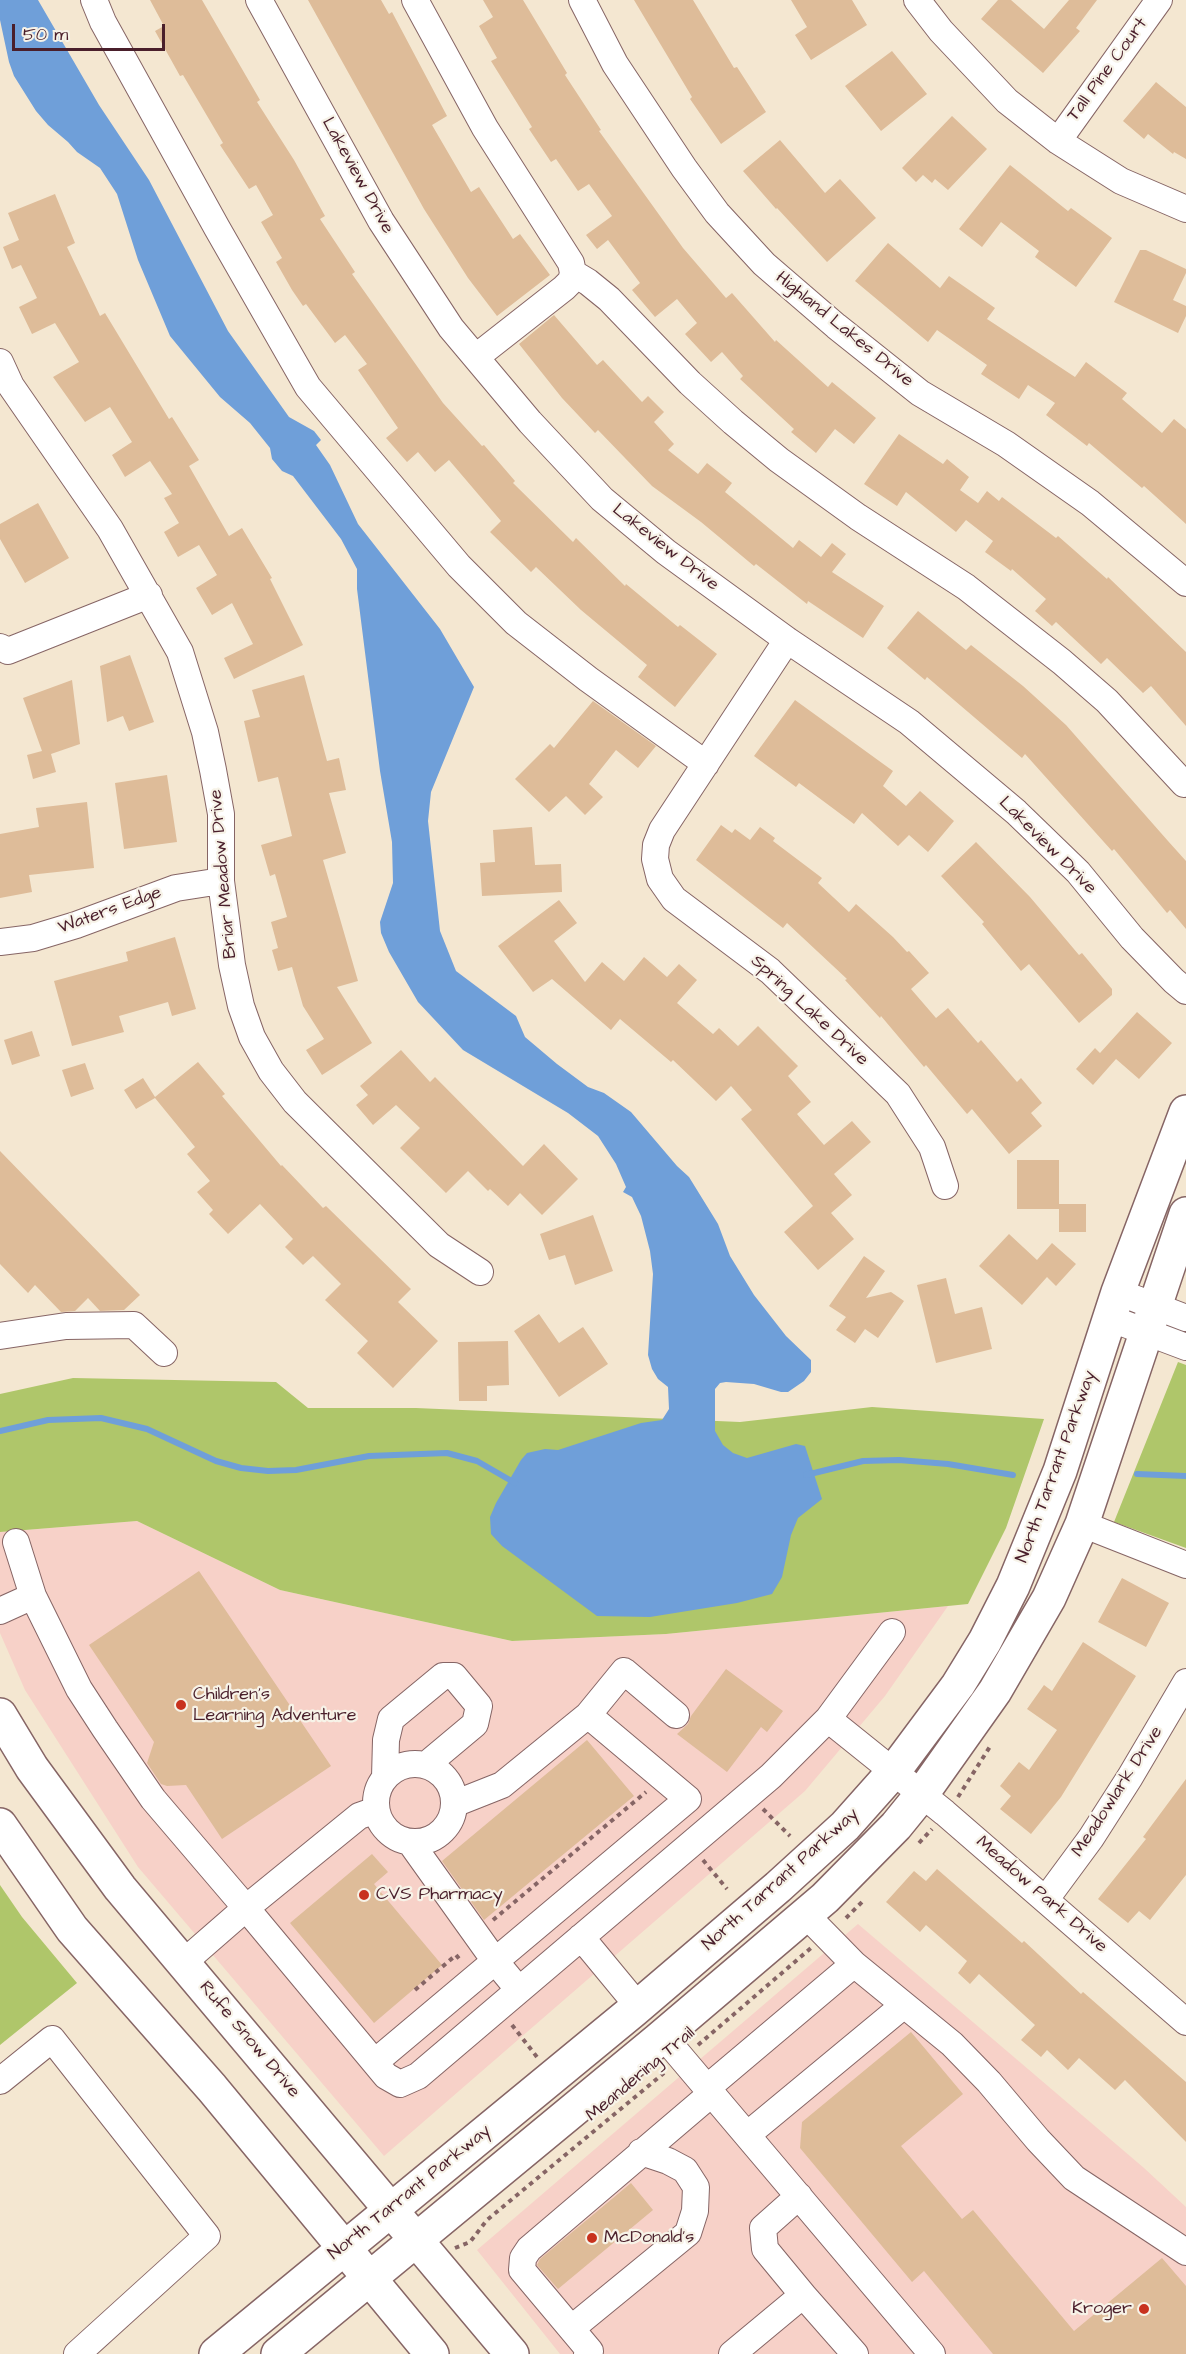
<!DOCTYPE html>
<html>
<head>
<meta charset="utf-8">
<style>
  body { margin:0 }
  #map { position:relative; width:1186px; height:2354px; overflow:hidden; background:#f4e7d1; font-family:"Architects Daughter",sans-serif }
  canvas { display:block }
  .scale { position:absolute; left:12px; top:24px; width:153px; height:27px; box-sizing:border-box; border:3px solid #4a1f2b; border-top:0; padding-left:8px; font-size:18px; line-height:21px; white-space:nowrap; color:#4a1f2b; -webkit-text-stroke:4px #f7f3e8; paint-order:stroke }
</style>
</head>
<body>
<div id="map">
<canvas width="1186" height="2354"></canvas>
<div class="scale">50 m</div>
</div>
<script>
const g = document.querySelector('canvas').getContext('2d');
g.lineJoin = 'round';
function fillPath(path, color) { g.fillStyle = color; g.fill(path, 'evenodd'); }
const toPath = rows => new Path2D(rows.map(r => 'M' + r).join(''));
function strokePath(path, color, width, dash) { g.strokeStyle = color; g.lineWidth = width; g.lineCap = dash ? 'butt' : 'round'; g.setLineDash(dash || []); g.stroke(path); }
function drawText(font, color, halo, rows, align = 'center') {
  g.font = font + ' "Architects Daughter",sans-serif'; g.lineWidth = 4.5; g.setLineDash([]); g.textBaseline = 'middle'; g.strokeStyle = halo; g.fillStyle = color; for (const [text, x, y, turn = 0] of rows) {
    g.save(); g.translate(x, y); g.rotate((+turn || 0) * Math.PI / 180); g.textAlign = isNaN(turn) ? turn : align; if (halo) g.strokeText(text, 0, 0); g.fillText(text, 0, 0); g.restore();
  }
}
fillPath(toPath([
  [137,1521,280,1590,512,1641,666,1634,948,1606,885,1696,805,1791,384,2156,138,1867,25,1690,0,1633,0,1532],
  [858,1924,1144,2168,1186,2207,1186,2354,560,2354,477,2250]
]), '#f7d1c8');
fillPath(toPath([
  [1178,1362,1186,1365,1186,1548,1114,1522],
  [73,1378,276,1382,308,1408,416,1408,740,1422,872,1407,1044,1419,1006,1528,968,1604,666,1634,512,1641,280,1590,137,1521,0,1532,0,1394],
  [0,1885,22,1917,77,1983,0,2045]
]), '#afc66a');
fillPath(toPath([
  [0,0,38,0,99,105,149,180,228,331,289,417,314,431,321,440,316,445,330,465,358,524,440,629,474,687,431,792,428,821,440,931,456,971,516,1016,525,1037,557,1064,588,1087,604,1093,631,1112,677,1166,689,1177,718,1224,730,1256,754,1295,786,1336,811,1360,811,1372,804,1381,788,1392,781,1392,754,1384,726,1382,720,1383,715,1389,715,1431,723,1445,733,1453,747,1458,796,1444,805,1446,822,1499,798,1518,791,1535,782,1577,772,1594,737,1603,650,1617,597,1616,502,1546,491,1534,490,1517,496,1503,521,1460,527,1453,545,1449,558,1450,641,1423,662,1420,669,1409,668,1387,658,1379,652,1369,648,1355,653,1274,650,1251,641,1216,632,1197,623,1192,626,1187,616,1164,598,1136,568,1113,463,1050,418,1002,389,952,381,933,380,922,393,883,392,842,380,771,357,589,357,569,341,539,293,476,282,471,272,459,270,448,250,423,220,397,170,336,138,260,117,194,100,168,77,152,68,142,48,125,36,111,14,76,9,62,0,20]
]), '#6f9fd9');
strokePath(toPath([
  [0,1431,48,1420,101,1418,147,1429,216,1461,241,1468,268,1471,296,1470,369,1456,447,1453,477,1461,515,1483],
  [1137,1474,1186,1476],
  [806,1475,863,1461,899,1460,948,1464,1013,1475]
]), '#6f9fd9', 6);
fillPath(toPath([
  [150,0,202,0,260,100,257,102,294,160,325,216,320,219,355,272,352,274,443,403,482,446,484,445,515,481,513,483,573,542,576,538,625,586,626,584,678,627,680,625,717,654,675,707,638,677,647,665,581,610,536,567,531,572,490,532,501,521,449,460,435,472,418,452,407,462,386,438,398,428,358,370,367,364,345,335,335,343,306,304,303,306,292,290,276,262,282,258,261,222,273,215,256,185,249,189,220,145,223,143,183,75,180,76,155,31,164,26],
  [308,0,381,0,389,14,392,12,447,116,432,125,471,192,479,187,513,239,520,234,550,275,497,316,468,278,424,209],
  [483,0,523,0,567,73,565,75,601,130,599,131,683,248,726,298,732,293,775,342,776,340,828,387,832,382,876,418,854,444,835,429,816,453,791,432,794,429,740,379,743,376,722,352,711,362,685,334,697,323,677,299,655,317,632,290,640,283,608,240,597,249,586,235,612,216,589,184,578,191,556,159,551,162,529,129,532,127,491,61,497,58,479,26,493,17],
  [634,0,693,0,734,68,737,67,766,112,721,144,690,99,692,97],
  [791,0,852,0,867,25,811,60,795,35,807,27],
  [998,0,1011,0,1044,29,1069,0,1097,0,1076,28,1080,31,1043,73,981,19],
  [892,51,927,94,881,131,845,86],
  [1156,82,1186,107,1186,159,1174,152,1173,154,1148,134,1144,139,1123,121],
  [952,116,987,149,948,190,935,179,932,183,923,175,916,182,902,168],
  [780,140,825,193,840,179,876,218,827,262,777,208,776,209,743,171],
  [1010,165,1068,211,1071,208,1112,238,1076,287,1035,257,1039,251,1001,222,982,247,959,229],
  [55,194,75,243,67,247,100,316,105,313,169,419,172,417,199,460,189,466,229,536,242,528,272,578,270,579,303,645,234,679,224,658,253,644,232,603,212,615,196,588,217,575,199,545,178,557,164,532,179,523,164,498,172,494,150,461,125,477,112,455,132,442,110,407,85,422,53,377,79,362,55,323,32,334,19,307,37,298,21,265,12,269,3,247,19,240,8,213],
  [888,243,940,288,949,276,995,308,987,319,1075,377,1086,362,1127,393,1122,399,1162,433,1174,419,1186,429,1186,524,1144,486,1142,488,1089,443,1087,446,1046,415,1055,403,1028,385,1019,399,981,374,987,365,937,330,928,342,855,281],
  [1140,250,1146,250,1186,269,1186,273,1173,300,1186,306,1186,316,1178,333,1114,302],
  [554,315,597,365,603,360,642,402,648,396,664,412,654,422,674,444,668,450,698,474,707,463,732,483,725,492,793,548,799,540,821,557,832,543,846,554,832,572,884,606,863,638,808,601,807,604,756,564,754,566,701,522,652,486,598,430,595,433,562,398,519,344],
  [899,434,943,464,947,459,969,477,960,490,978,503,987,491,999,501,1002,497,1056,538,1058,536,1107,579,1108,577,1186,652,1186,726,1151,686,1143,693,1107,658,1101,664,1056,622,1052,626,1035,611,1046,599,1012,569,1011,571,985,552,993,541,966,520,956,532,906,492,897,506,864,484],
  [38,503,69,558,25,583,0,539,0,524],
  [918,611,966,650,971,645,1023,686,1066,725,1168,841,1186,861,1186,929,1170,910,1167,913,1114,849,1112,851,1025,754,1022,758,927,677,925,680,887,648],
  [130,655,154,722,129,731,123,716,107,722,100,666],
  [304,675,327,761,339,758,346,790,329,793,346,853,323,860,358,981,337,987,372,1043,322,1075,306,1050,324,1039,303,1006,292,967,278,971,272,950,278,948,271,922,287,917,275,874,270,876,261,845,292,836,278,777,258,782,244,721,260,717,252,690],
  [72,680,80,744,51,754,56,772,33,779,27,755,42,751,23,698],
  [795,700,893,771,883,786,906,806,920,791,954,821,928,852,909,835,898,846,862,813,854,824,799,783,796,787,754,756],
  [593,701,656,746,638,768,616,750,589,784,603,797,585,815,566,796,549,812,515,779,550,744,554,748],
  [167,775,177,842,124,849,115,783],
  [87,802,94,868,29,875,32,892,0,898,0,834,39,827,36,808],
  [721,825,732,833,735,829,750,840,760,827,775,838,773,841,822,878,818,883,849,912,856,904,893,937,907,952,909,951,929,973,911,989,936,1018,948,1008,978,1043,981,1040,1017,1082,1021,1078,1042,1103,1031,1113,1042,1126,1009,1154,972,1109,967,1114,926,1065,924,1067,881,1016,880,1018,845,980,847,979,787,923,783,928,696,860],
  [532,827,535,865,561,864,562,892,482,896,480,863,495,862,493,830],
  [976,842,1030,897,1079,955,1082,953,1112,989,1112,995,1079,1023,1029,964,1021,971,982,924,984,922,941,876],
  [559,900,577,923,554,941,585,982,602,962,624,981,644,957,667,977,679,964,697,980,677,1003,713,1034,719,1028,738,1046,758,1026,798,1066,788,1076,811,1102,797,1114,824,1145,852,1121,871,1142,834,1174,852,1195,831,1213,854,1239,818,1270,784,1232,813,1206,741,1119,752,1110,731,1086,716,1101,673,1060,671,1062,620,1019,611,1030,552,979,533,992,498,946],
  [175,937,196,1009,172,1016,168,1002,119,1016,124,1032,72,1046,54,981,128,961,126,952],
  [1137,1012,1172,1043,1139,1079,1116,1059,1093,1085,1076,1069,1095,1048,1100,1053],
  [32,1031,40,1056,12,1065,4,1040],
  [401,1050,430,1082,435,1077,523,1166,544,1144,578,1179,542,1215,520,1193,508,1206,490,1189,488,1191,468,1171,446,1193,400,1148,420,1128,396,1105,373,1125,356,1105,368,1095,360,1086],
  [198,1062,225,1094,222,1096,281,1166,282,1165,323,1208,326,1206,411,1289,398,1302,438,1341,393,1388,357,1353,368,1341,325,1300,341,1284,313,1256,303,1265,285,1247,293,1239,260,1204,228,1234,209,1214,213,1210,197,1192,210,1181,187,1154,195,1147,155,1098,136,1109,124,1090,143,1078,155,1097],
  [85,1063,94,1089,71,1097,62,1070],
  [0,1151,140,1295,124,1310,100,1311,88,1298,75,1311,61,1312,35,1285,28,1293,0,1264],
  [1017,1160,1059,1160,1059,1204,1086,1204,1086,1232,1059,1232,1059,1209,1017,1209],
  [593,1215,613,1271,575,1285,565,1255,549,1260,540,1234],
  [1009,1234,1037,1260,1052,1243,1076,1264,1056,1286,1047,1277,1022,1305,979,1266],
  [864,1256,885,1271,866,1298,891,1292,904,1301,878,1338,865,1329,855,1343,836,1330,846,1317,829,1306],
  [946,1278,955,1314,982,1307,992,1349,936,1363,917,1285],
  [539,1314,559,1343,583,1327,608,1364,559,1397,514,1331],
  [508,1341,509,1385,487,1386,487,1401,459,1401,458,1342],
  [199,1571,331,1766,222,1839,186,1785,167,1786,161,1784,147,1763,154,1742,89,1645],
  [1122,1578,1169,1603,1146,1647,1098,1622],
  [1083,1642,1136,1676,1061,1797,1031,1834,1000,1809,1011,1796,1000,1786,1019,1762,1029,1770,1057,1730,1027,1709,1044,1685,1052,1691],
  [726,1669,783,1711,767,1732,761,1727,727,1772,677,1734,688,1724,691,1716],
  [587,1740,634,1796,484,1920,442,1861],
  [1186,1779,1186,1875,1150,1920,1139,1911,1128,1923,1098,1899,1146,1839,1143,1837],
  [372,1854,388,1872,374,1884,442,1965,374,2023,290,1923],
  [937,1869,1022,1943,1024,1941,1081,1994,1083,1992,1186,2082,1186,2142,1125,2080,1115,2090,1079,2058,1068,2070,1047,2050,1041,2057,1021,2040,1035,2025,979,1974,970,1984,958,1973,967,1961,926,1925,920,1932,886,1902,914,1871,926,1881],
  [911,2032,963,2094,901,2146,962,2219,973,2210,1074,2331,1162,2258,1186,2286,1186,2354,993,2354,924,2271,912,2282,800,2148,802,2122],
  [631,2183,653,2210,558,2289,537,2265,540,2259]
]), '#debc99');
const minor = toPath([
  [94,0,103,22,217,228,308,387,459,566,516,623,588,679,706,764],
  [259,0,381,221,451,328,530,422,602,499,666,552,787,640,909,722,1016,812,1078,872,1132,938,1174,981,1186,991],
  [415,0,485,128,571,263,573,273,571,281,564,288,476,357],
  [582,0,615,64,684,168,717,213,764,264,836,326,920,393,1006,444,1090,503,1186,583],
  [917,0,941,31,1007,101,1058,141,1121,181,1186,209],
  [1058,141,1159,0],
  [573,273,588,282,609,299,690,383,733,422,779,460,858,517,966,587,1062,662,1107,701,1184,784,1186,782],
  [0,362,11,386,110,529,180,652,205,732,213,770,221,814,221,881,232,965,241,1006,252,1037,271,1071,295,1102,439,1245,480,1272],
  [787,640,662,830,656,845,655,859,660,879,674,899,770,971,898,1094,932,1147,945,1186],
  [0,647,8,651,149,595],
  [0,942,33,938,76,925,176,888,221,881],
  [1118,1292,1186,1318],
  [1109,1318,1186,1347],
  [0,1336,66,1326,134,1325,164,1353],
  [1082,1524,1186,1565],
  [16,1542,33,1596],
  [0,1611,33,1596,79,1689,105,1729,153,1799,246,1908,359,1816,376,1810],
  [588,1715,624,1671,676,1715],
  [828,1719,945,1813,1186,2022],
  '376 1803a39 39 0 1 1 78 0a39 39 0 1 1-78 0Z',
  [385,1777,386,1740,391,1719,443,1676,454,1676,479,1706,475,1724,426,1765],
  [410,1842,495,1961,519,1990],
  [1046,1899,1091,1838,1130,1777,1186,1682],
  [805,1914,854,1964,952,2044,989,2082,1038,2140,1074,2178,1186,2252],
  [581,1937,638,2006],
  [184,1962,246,1908,386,2076,400,2084,418,2076,771,1776,828,1719,892,1632],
  [663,2036,932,2354],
  [375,2062,688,1799,588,1715,502,1785,454,1804],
  [0,2081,52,2039,207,2236,77,2354],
  [707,2088,854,1964],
  [747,2135,904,2005],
  [803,2295,855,2354],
  [572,2328,688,2233,695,2211,696,2187,685,2170,668,2161,641,2152],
  [587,2354,590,2351,522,2270,523,2258,529,2249,711,2094],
  [732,2354,803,2295,765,2249,763,2228,799,2196]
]);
const major = toPath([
  [0,1715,32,1768,120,1888,512,2354],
  [0,1825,72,1929,212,2088,432,2354],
  [216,2354,634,2010,778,1887,845,1826,894,1771,958,1685,985,1641,1013,1586,1060,1471,1118,1292,1186,1112],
  [278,2354,658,2040,825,1898,896,1826,922,1794,995,1691,1049,1598,1082,1524,1186,1214]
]);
strokePath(minor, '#866565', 28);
strokePath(major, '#866565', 36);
strokePath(toPath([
  [958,1797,991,1745],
  [763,1809,790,1836],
  [919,1843,932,1829],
  [703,1860,727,1889],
  [846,1918,864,1900],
  [493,1920,646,1792],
  [415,1990,456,1955,461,1961],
  [512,2025,537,2057],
  [698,2045,811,1948],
  [455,2248,470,2242,487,2220,664,2073]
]), '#866565', 4, [4.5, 4.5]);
strokePath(minor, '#fff', 26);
strokePath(major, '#fff', 33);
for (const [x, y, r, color] of [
  [181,1705,6,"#c8321e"],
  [364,1895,6,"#c8321e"],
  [592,2238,6,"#c8321e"],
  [1144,2309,6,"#c8321e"]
]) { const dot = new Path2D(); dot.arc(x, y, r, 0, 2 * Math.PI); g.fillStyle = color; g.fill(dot); strokePath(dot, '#f7f3e8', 2); }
drawText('18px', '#4a1f2b', '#f7f3e8', [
  ["Tall Pine Court",1108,70,-54],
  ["Lakeview Drive",357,176,61],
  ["Highland Lakes Drive",844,330,39],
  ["Lakeview Drive",665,548,38],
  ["Lakeview Drive",1047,846,45],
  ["Briar Meadow Drive",224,874,-95],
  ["Waters Edge",110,911,-20],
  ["Spring Lake Drive",809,1011,43],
  ["North Tarrant Parkway",1057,1467,-70],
  ["Meadowlark Drive",1118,1792,-57],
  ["North Tarrant Parkway",781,1880,-42],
  ["Meadow Park Drive",1041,1895,41],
  ["Rufe Snow Drive",249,2040,50],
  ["Meandering Trail",641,2075,-40],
  ["North Tarrant Parkway",410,2193,-39]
]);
drawText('18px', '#4a1f2b', '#f7f3e8', [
  ["Children's",193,1695],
  ["Learning Adventure",193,1716],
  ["CVS Pharmacy",376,1895],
  ["McDonald's",604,2238],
  ["Kroger",1132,2309,"right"]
], 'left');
</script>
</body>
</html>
